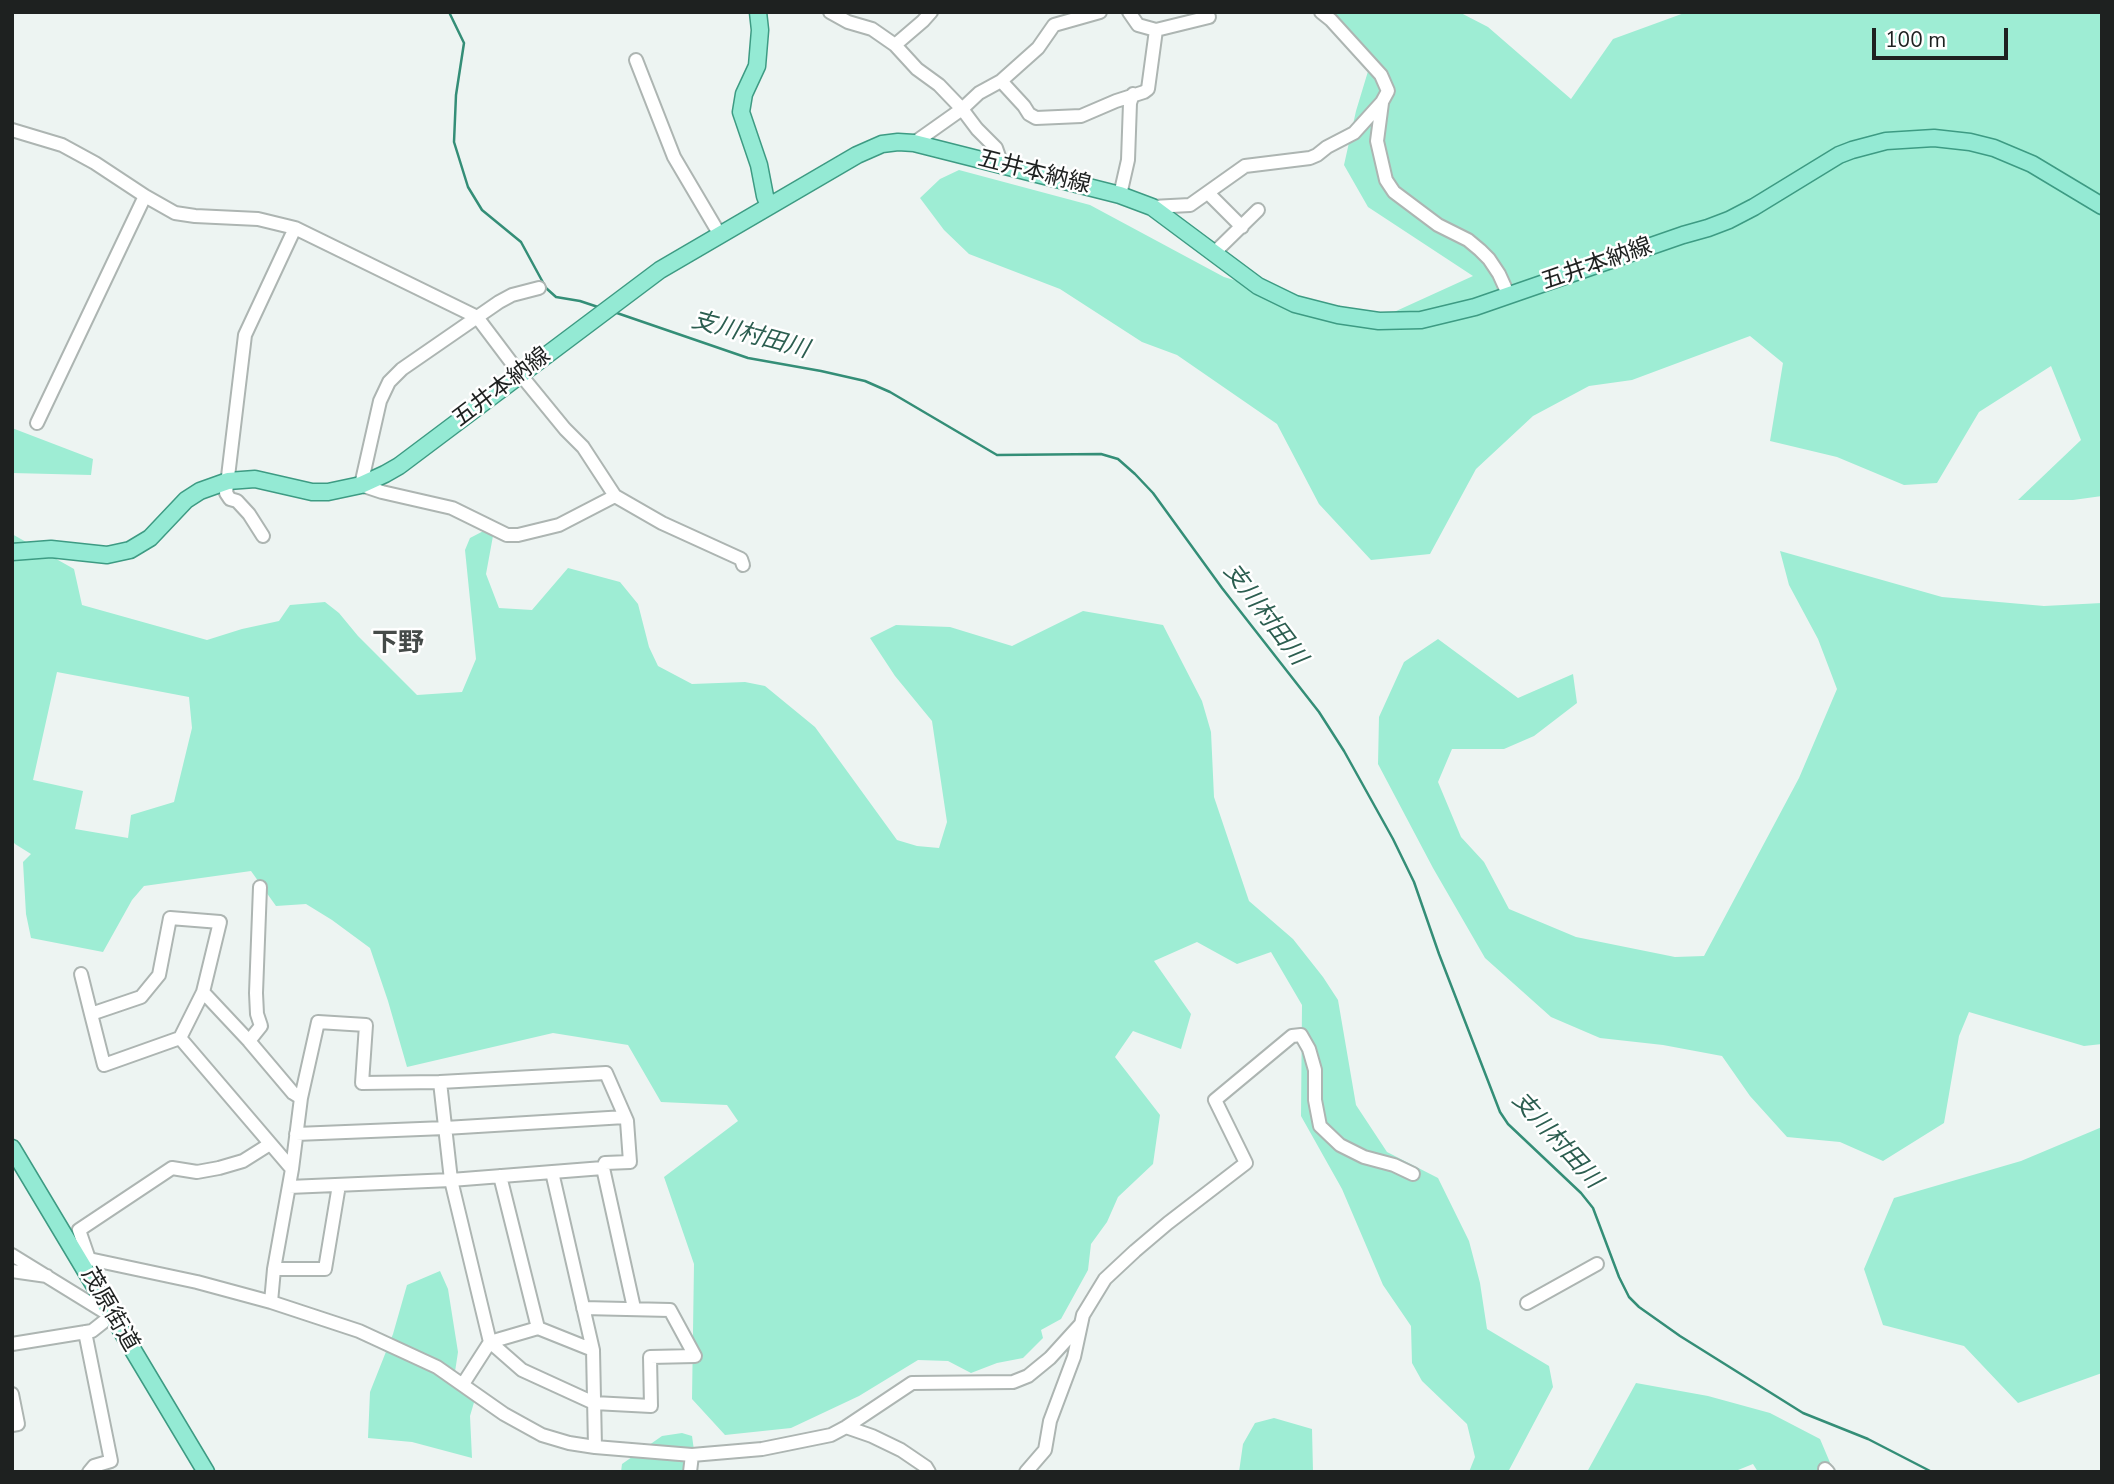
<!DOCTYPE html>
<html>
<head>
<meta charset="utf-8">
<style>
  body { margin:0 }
  #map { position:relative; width:2114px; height:1484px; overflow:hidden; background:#edf4f2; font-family:"Nunito Sans",sans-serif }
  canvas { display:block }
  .frame { position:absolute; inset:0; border:14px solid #1e2120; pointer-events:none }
  .scale { position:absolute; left:1872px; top:28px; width:136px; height:32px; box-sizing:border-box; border:4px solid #1e2120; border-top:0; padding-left:9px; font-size:21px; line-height:24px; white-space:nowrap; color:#1e2120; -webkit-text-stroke:5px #fff; paint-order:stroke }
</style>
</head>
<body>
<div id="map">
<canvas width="2114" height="1484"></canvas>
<div class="frame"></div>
<div class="scale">100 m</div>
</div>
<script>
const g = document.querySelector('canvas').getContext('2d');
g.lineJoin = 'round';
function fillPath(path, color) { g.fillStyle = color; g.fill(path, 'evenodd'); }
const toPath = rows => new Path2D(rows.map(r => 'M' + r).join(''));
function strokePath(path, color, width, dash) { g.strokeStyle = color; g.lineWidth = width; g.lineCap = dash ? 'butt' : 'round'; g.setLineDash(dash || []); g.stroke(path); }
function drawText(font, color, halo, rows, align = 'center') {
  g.font = font + ' "Nunito Sans","Noto Sans JP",sans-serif'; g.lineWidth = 5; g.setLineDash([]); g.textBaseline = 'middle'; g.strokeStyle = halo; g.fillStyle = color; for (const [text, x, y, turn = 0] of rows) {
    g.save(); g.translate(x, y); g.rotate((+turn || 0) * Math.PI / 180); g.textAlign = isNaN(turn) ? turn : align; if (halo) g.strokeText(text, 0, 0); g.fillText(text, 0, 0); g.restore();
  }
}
fillPath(toPath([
  [1327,12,1459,12,1488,27,1571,99,1613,39,1687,12,2102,12,2102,496,2073,500,2018,500,2081,440,2051,366,1979,412,1937,483,1904,485,1837,457,1770,441,1783,363,1750,336,1632,380,1589,386,1533,416,1476,469,1430,554,1371,560,1319,504,1277,424,1177,355,1142,342,1060,289,969,254,944,230,920,198,940,179,959,170,1090,205,1224,277,1372,322,1473,276,1368,207,1344,165,1356,111,1369,68],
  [12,428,93,459,91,475,12,473],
  [495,525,486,574,499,608,532,610,568,568,620,582,638,604,649,647,658,666,692,684,745,682,765,686,815,727,897,840,917,846,939,848,947,822,932,721,895,676,870,638,896,625,950,627,1012,646,1083,611,1163,625,1202,701,1211,732,1214,797,1249,901,1293,939,1323,977,1338,1000,1356,1105,1387,1152,1438,1178,1469,1241,1480,1283,1487,1329,1549,1366,1553,1387,1508,1472,1469,1472,1475,1457,1467,1424,1422,1381,1412,1363,1411,1326,1383,1285,1342,1189,1301,1116,1302,1005,1271,952,1237,964,1197,942,1154,961,1191,1014,1181,1049,1133,1031,1115,1057,1160,1115,1153,1164,1118,1197,1107,1222,1091,1244,1088,1270,1061,1319,1041,1330,1043,1338,1023,1358,997,1363,971,1373,948,1361,918,1360,859,1396,791,1428,725,1435,692,1399,694,1264,664,1177,738,1121,727,1105,661,1102,628,1045,553,1033,407,1067,388,1001,370,948,332,920,306,904,276,906,251,871,144,886,132,900,103,952,31,938,26,914,23,862,31,854,15,844,12,840,12,534,74,569,82,605,207,640,242,629,279,621,290,605,325,602,339,613,358,636,417,695,462,692,476,659,465,550,470,538],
  [57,672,189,697,192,728,174,802,131,815,128,838,75,829,83,791,33,780],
  [1780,551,1942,597,2044,606,2102,603,2102,1044,2084,1046,1969,1012,1959,1036,1944,1123,1883,1161,1840,1142,1787,1137,1750,1096,1722,1056,1663,1045,1600,1038,1551,1017,1485,958,1433,868,1378,764,1379,717,1404,662,1438,639,1518,698,1573,674,1577,703,1534,736,1504,749,1452,749,1438,782,1461,837,1484,862,1509,909,1576,937,1675,957,1704,956,1799,778,1837,689,1818,639,1789,585],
  [2102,1127,2102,1373,2018,1403,1964,1346,1883,1325,1864,1269,1894,1198,2021,1161],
  [440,1271,448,1289,458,1352,453,1385,475,1399,470,1416,472,1458,412,1442,368,1438,370,1392,393,1334,407,1285],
  [1636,1383,1708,1396,1770,1413,1820,1439,1834,1472,1758,1472,1753,1464,1733,1472,1587,1472],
  [1274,1418,1312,1429,1313,1472,1239,1472,1243,1444,1255,1423],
  [682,1433,692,1436,697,1472,621,1472,622,1464,662,1436]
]), '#9eedd4');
strokePath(toPath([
  [449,12,464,43,456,95,454,142,468,187,482,210,521,242,546,288,556,297,580,301,601,308],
  [614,312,748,358,821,371,865,381,890,392,997,455,1101,454,1118,459,1135,474,1153,493,1222,588,1319,712,1344,751,1393,839,1414,882,1439,954,1500,1112,1508,1124,1581,1193,1593,1208,1619,1277,1629,1297,1639,1307,1680,1336,1803,1413,1868,1439,1932,1472]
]), '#348e77', 2.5);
const minor = toPath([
  [830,12,848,22,872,29,895,45,917,69,939,85,962,109,977,129,996,148,1002,165],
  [1129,12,1138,25,1156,30,1209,17],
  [895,45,923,21,931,12],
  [636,60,674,157,720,235],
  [1001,81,1024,106,1029,114,1036,118,1081,116,1116,101,1144,92,1148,89,1156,30],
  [1382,103,1377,141,1386,180,1394,192,1438,225,1468,240,1480,250,1489,259,1499,274,1509,296],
  [12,130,62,145,95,163,145,196,175,213,195,216,258,219,295,228,477,317,520,374,565,429,583,447,615,496,662,523,741,559,743,565],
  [914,143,962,109,979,93,1001,81,1038,48,1054,25,1100,12],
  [1208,193,1242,227],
  [1120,195,1128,160,1130,103,1133,94],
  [1152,207,1190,205,1245,166,1310,158,1317,155,1327,147,1354,133,1382,102,1388,91,1381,75,1331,20,1321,12],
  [1213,254,1258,210],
  [539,288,512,295,499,302,402,369,389,382,380,401,361,485,382,492,452,508,507,535,518,535,559,525,615,496],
  [37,423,145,196],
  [263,536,249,514,237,501,230,499,226,493,245,335,295,228],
  [81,974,91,1014,104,1065,180,1038,203,992,220,922,170,918,159,975,141,997,91,1014],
  [203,992,249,1041,293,1093,301,1098],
  [180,1038,292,1169],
  [249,1041,261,1026,257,1014,256,993,260,887],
  [440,1082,451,1180,490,1342,522,1370,594,1403,651,1406,650,1357,695,1356,670,1310,583,1308],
  [296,1134,445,1128,625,1117],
  [603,1168,634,1308],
  [552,1172,593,1350,595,1447],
  [500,1176,538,1328],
  [12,1255,111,1316,92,1331,12,1344],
  [89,1259,197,1282,271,1302,359,1331,437,1367,504,1414,542,1435,569,1443,595,1447,692,1455,762,1449,831,1435,846,1427,912,1383,1013,1382,1028,1376,1050,1358,1080,1325],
  [84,1265,89,1259,79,1230,172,1168,197,1172,219,1168,243,1161,270,1144],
  [274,1269,325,1269,339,1185],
  [12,1271,47,1276],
  [271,1302,274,1269,292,1169,301,1098,318,1022,366,1025,362,1083,440,1082,606,1073,627,1121,630,1162,605,1163,603,1168,451,1180,289,1187],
  [1527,1303,1597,1264],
  [85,1332,111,1461,94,1466,89,1472],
  [463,1384,490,1342,538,1328,593,1350],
  [12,1394,18,1424,12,1425],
  [846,1427,872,1436,901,1450,926,1467,929,1472],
  [1825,1469,1828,1472],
  [690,1472,692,1455],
  [1026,1472,1045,1450,1050,1421,1074,1357,1083,1315,1105,1279,1135,1251,1168,1223,1246,1163,1215,1100,1292,1036,1301,1035,1309,1049,1315,1070,1315,1100,1320,1126,1340,1145,1364,1157,1394,1165,1413,1174]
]);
const major = toPath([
  [758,12,760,30,757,66,744,94,741,112,759,165,765,196,769,206],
  [12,552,51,549,107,555,130,550,150,538,186,500,200,491,228,481,255,479,312,492,328,492,361,485,385,474,399,466,660,270,857,155,882,144,898,142,914,143,1120,195,1152,207,1258,286,1295,304,1338,315,1379,321,1421,320,1475,307,1683,235,1708,228,1729,220,1754,207,1839,155,1852,150,1886,141,1934,138,1970,142,1994,148,2032,164,2102,206],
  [12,1148,206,1472]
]);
strokePath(minor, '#adb5b2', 16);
strokePath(major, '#3d9b83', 19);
strokePath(minor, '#fff', 12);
strokePath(major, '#94ead4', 16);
drawText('23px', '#1e2120', '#fff', [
  ["五井本納線",1034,173,14],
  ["五井本納線",1597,265,-19],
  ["五井本納線",502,388,-37],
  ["茂原街道",109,1310,60]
]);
drawText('italic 24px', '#2c5e50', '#fff', [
  ["支川村田川",750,336,15],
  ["支川村田川",1264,615,53],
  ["支川村田川",1556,1141,48]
]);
drawText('bold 26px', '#454b49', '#fff', [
  ["下野",398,645]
]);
</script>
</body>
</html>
